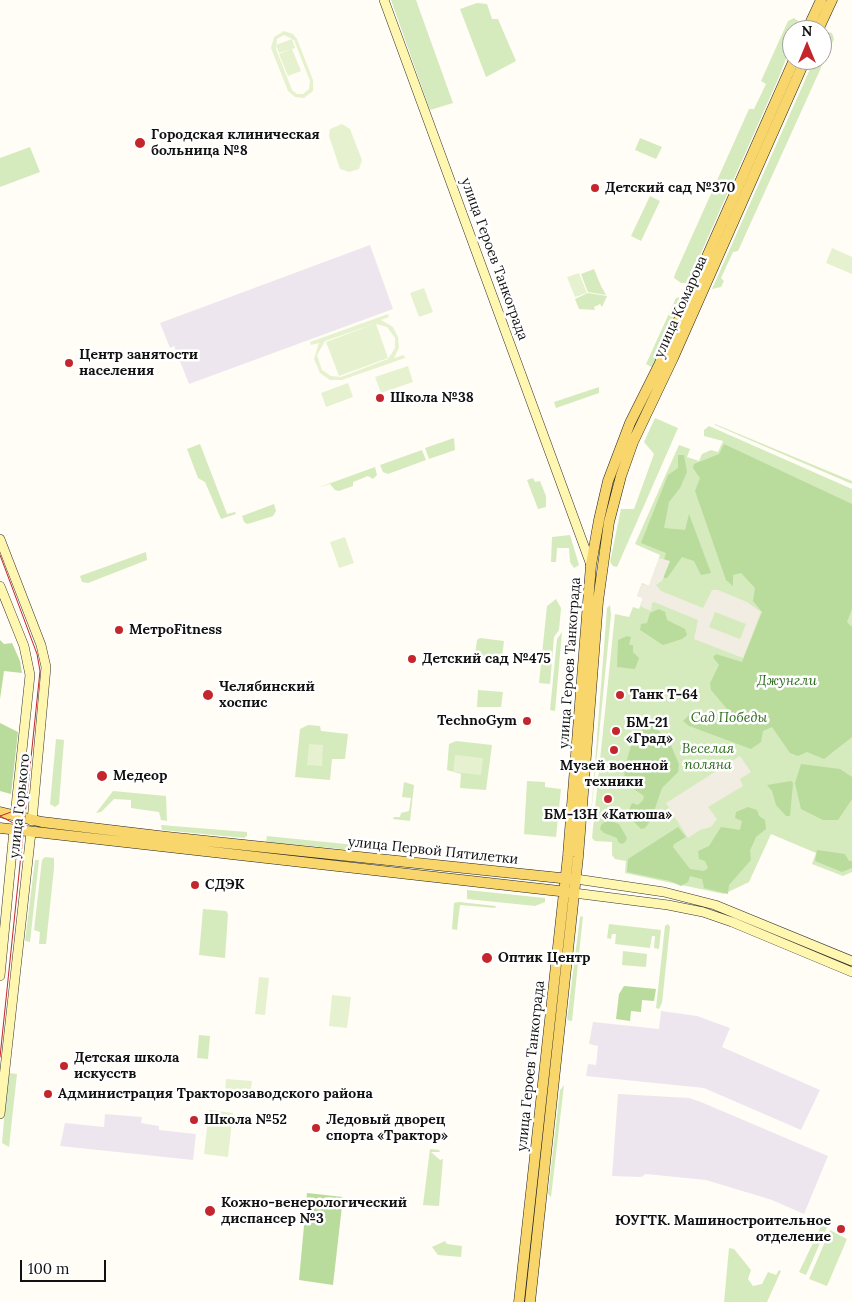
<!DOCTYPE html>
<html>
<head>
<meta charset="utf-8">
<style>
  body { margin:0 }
  #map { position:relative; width:852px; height:1302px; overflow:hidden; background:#fffdf5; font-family:Lora,serif }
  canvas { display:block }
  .north { position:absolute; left:782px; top:20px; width:50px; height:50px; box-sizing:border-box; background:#fff; border:1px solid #a0a0a0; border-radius:50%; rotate:0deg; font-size:14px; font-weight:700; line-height:20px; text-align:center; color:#111 }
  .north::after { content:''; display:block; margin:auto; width:18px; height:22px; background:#c4262e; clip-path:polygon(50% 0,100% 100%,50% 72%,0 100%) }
  .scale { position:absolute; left:20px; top:1260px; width:86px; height:22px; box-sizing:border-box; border:2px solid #111; border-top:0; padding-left:6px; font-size:15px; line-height:18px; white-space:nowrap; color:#111; -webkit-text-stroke:4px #fff; paint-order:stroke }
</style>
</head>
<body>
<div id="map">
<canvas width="852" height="1302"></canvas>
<div class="north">N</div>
<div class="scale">100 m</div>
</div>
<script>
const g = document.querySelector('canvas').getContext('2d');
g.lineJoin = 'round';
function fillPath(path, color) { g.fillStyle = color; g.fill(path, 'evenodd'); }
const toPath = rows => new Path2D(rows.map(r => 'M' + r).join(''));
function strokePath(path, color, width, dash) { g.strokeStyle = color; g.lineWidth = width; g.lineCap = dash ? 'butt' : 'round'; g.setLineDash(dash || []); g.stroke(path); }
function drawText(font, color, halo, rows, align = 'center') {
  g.font = font + ' Lora,serif'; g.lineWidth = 5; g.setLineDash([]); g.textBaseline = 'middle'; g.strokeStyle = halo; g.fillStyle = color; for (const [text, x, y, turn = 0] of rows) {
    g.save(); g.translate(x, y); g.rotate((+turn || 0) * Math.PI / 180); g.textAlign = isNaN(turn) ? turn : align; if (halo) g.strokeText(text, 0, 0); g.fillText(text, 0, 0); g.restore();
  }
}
fillPath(toPath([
  [370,245,393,309,189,384,174,346,170,348,160,323],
  [661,1011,697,1016,730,1028,722,1047,820,1090,801,1130,704,1088,586,1076,588,1064,596,1065,598,1046,589,1044,593,1022,659,1029],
  [618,1094,689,1098,701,1102,828,1156,804,1214,772,1200,706,1180,646,1174,641,1177,612,1176],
  [105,1114,142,1117,141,1123,159,1126,159,1130,196,1134,193,1160,60,1146,65,1123,104,1127]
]), '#eee6ef');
fillPath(toPath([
  [391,0,416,0,453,103,430,110],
  [477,3,487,4,492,19,498,19,516,61,486,77,460,9],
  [794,18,801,23,798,30,792,30,792,43,779,77,689,280,686,283,681,283,674,278,675,274,749,109,754,109,766,84,761,81,788,21],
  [828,32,832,33,834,39,738,251,733,252,721,278,724,281,721,287,712,289,814,60,822,60,822,42],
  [640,138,662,147,656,159,635,150],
  [30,147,40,172,0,187,0,158],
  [650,196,660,201,641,241,631,236],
  [594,269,601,286,606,295,588,292,581,274],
  [588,293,607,296,602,307,600,304,594,307,595,310,579,309,575,299],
  [680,297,681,300,653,368,646,364,676,298],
  [599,387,599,393,556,408,554,402],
  [655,418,678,428,621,558,617,567,613,566,610,562,621,509,634,509,654,454,644,442],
  [715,424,852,481,852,484,715,425],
  [709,426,852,489,852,872,843,876,812,864,816,853,771,834,749,882,724,894,625,873,626,861,615,859,612,855,612,842,595,841,592,838,615,614,629,617,633,607,639,609,643,598,637,596,642,583,649,586,660,555,635,544,679,445,690,449,687,457,699,461,702,454,711,450,718,452,723,441,704,436,704,430],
  [454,438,455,450,429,459,425,448],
  [200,444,227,514,235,512,236,514,221,519,205,482,198,478,187,449],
  [422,450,426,460,388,474,383,472,380,465],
  [375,467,377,475,373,479,368,476,353,482,353,486,339,491,335,490,330,484,317,488],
  [533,478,535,482,540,481,546,496,546,507,538,509,527,480],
  [274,504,276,511,273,516,251,523,247,524,244,522,242,516],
  [570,535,579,565,574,568,570,562,569,548,557,548,556,562,551,562,552,537],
  [146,552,147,560,88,583,82,582,80,576],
  [556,599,561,608,559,630,554,637,550,684,539,683,547,606],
  [610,605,611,615,591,815,607,608],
  [562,632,555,711,550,710,557,639],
  [480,638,504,641,502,658,475,655,477,640],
  [478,690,503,692,501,707,477,707],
  [308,725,320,726,321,731,348,734,345,759,332,759,330,780,295,777,300,729],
  [56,739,64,740,59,804,55,807,50,804],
  [456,741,492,745,486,790,460,788,461,774,447,770,449,744],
  [527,781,545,782,545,787,561,789,556,837,524,834],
  [404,782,414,785,410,821,393,819,394,817,400,817,401,813,409,811,411,798,402,797],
  [113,791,166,796,167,821,161,820,159,812,131,808,131,800,114,799,101,812,96,813],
  [161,825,247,832,247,836,244,838,162,830],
  [267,836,355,845,356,847,352,850,266,842],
  [45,857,54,858,54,868,46,944,39,944,40,932,34,930,42,860],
  [35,860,39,860,30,942,25,941],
  [467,890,545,898,545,902,535,906,467,899],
  [459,902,496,906,495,908,460,905,457,930,452,929,454,903],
  [203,909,226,911,228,914,225,958,199,955],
  [583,916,572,1021,567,1020,580,917],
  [609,924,661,930,659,949,654,948,655,936,652,936,650,948,615,944,616,934,612,934,611,939,607,938],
  [668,924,670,927,662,1003,659,1009,656,1008,665,926],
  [623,951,647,954,646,967,622,965],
  [199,1035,210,1036,208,1059,197,1058],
  [8,1073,17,1074,9,1147,2,1143],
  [564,1085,551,1197,548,1194,560,1090],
  [430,1149,439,1150,440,1152,431,1152,440,1160,443,1159,439,1206,423,1205],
  [824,1220,828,1225,806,1275,799,1272],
  [830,1230,847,1239,827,1286,809,1279],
  [445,1241,447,1244,462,1246,461,1257,438,1255,432,1247],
  [729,1248,734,1249,751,1270,748,1279,753,1286,762,1284,768,1272,776,1275,779,1270,781,1271,767,1302,724,1302]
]), '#d5ebbd');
fillPath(toPath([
  [724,444,852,504,852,609,847,622,852,627,852,737,824,759,807,752,798,756,790,753,772,727,763,731,761,742,751,749,689,726,683,721,690,714,697,722,707,726,728,710,711,690,710,683,719,665,713,657,716,654,742,662,762,612,753,601,755,588,741,573,733,575,733,586,726,580,695,491,700,478,693,468,694,464,719,454],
  [678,455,684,455,687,472,680,488,669,502,664,528,685,530,689,514,711,573,701,575,694,561,682,557,667,578,664,578,663,564,666,553,641,543,668,475,678,468],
  [659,609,665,612,667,620,685,629,687,635,682,639,663,645,640,630,641,624,647,623,650,613],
  [627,636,631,637,629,645,633,645,633,652,639,658,635,669,617,667,618,640],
  [0,640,4,644,12,643,20,661,22,673,4,671,0,699],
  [647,719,669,741,679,764,678,772,662,788,651,820,645,828,641,829,627,815,632,803,638,805,643,800,644,796,628,785,624,780,625,767,638,720],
  [0,723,18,732,11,794,0,791],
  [801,764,840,769,852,777,852,799,838,820,823,820,801,809,795,783],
  [791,781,793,783,790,816,786,816,776,805,772,791,767,785],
  [748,807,757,810,759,816,765,820,766,829,756,837,753,844,750,850,751,860,729,885,728,894,704,888,702,879,690,876,688,882,681,886,670,881,627,872,628,859,678,827,686,837,674,844,673,847,690,869,704,871,708,868,705,861,699,859,698,851,709,846,721,827,740,830,742,821,735,818,736,812],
  [607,820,619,824,627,838,625,842,622,844,618,842,617,838,604,833,600,829,601,825],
  [817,850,845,854,849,861,852,861,852,868,842,872,815,861],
  [624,986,656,989,654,1001,642,1000,641,1012,631,1011,630,1021,616,1019,619,994],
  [307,1193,343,1197,333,1285,299,1280]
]), '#b9dc9c');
fillPath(toPath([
  [284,31,293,34,297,39,313,80,313,91,304,98,295,97,288,91,271,48,274,37],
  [284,35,294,40,310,81,309,89,303,94,297,94,292,90,276,49,277,39],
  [292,39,295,48,292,49,301,71,288,76,279,54,291,49,279,53,276,45],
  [342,124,350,129,362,160,359,169,349,172,340,169,329,136,330,129],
  [832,248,852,257,852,274,826,263],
  [579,273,587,293,575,297,567,277],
  [424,288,433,312,419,317,410,293],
  [388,314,389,317,381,320,393,327,398,337,399,348,394,358,404,355,405,358,342,380,330,380,320,373,314,359,319,343,311,345,310,342],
  [374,324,326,342,339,376,388,358,376,324,387,327,395,338,395,348,388,359,341,377,331,376,322,370,317,355,325,341],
  [408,366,413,382,381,393,375,377],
  [348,383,353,397,326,407,321,393],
  [345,537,354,563,339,568,330,542],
  [309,744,323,745,322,766,307,765],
  [455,755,483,758,481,775,453,772],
  [259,977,269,978,265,1015,255,1014],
  [332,995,351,997,347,1028,329,1026],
  [226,1079,252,1081,250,1097,225,1094],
  [209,1110,233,1113,228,1157,204,1154]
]), '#e6f2cf');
fillPath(toPath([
  [659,558,670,561,662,581,656,585,661,591,703,608,712,590,718,590,747,602,761,612,743,658,694,639,698,620,654,602,652,603,651,611,640,606,643,598,637,596,642,584,649,586],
  [715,612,746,624,740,639,709,627],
  [740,756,751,772,740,779,743,786,708,807,717,819,711,827,700,830,688,838,666,803]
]), '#f1ede2');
const secondary = toPath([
  [384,0,591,565],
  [0,539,41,645,46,667,32,821],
  [0,586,24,646,30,675,15,816],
  [576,879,664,892,715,905,852,961],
  [574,893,668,905,703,912,732,922,852,972],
  [0,976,14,830],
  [0,1114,31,832]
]);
const primary = toPath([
  [807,30,821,0],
  [818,30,832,0],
  [0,812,42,822,167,837,570,879],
  [0,828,568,892],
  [519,1302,568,856,591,565,599,520,608,481,630,423,659,365,794,60],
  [530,1302,578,857,598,601,609,522,621,476,633,442,673,358,805,60]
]);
strokePath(secondary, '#333', 10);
strokePath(primary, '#222', 11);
strokePath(secondary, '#fff6b0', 9);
strokePath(primary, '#f9d66b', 10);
strokePath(toPath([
  [0,555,37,654,40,671,0,1057],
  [0,816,15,824,22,840],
  [0,816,14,811,21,803,25,793]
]), '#c4262e', 1);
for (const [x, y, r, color] of [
  [140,143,6,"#c4262e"],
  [595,188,5,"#c4262e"],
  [69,363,5,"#c4262e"],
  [380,398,5,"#c4262e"],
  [119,630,5,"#c4262e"],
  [412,659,5,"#c4262e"],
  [208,695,6,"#c4262e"],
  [620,695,5,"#c4262e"],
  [527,721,5,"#c4262e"],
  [616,731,5,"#c4262e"],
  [614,750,5,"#c4262e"],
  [102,776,6,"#c4262e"],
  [608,799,5,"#c4262e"],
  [195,885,5,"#c4262e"],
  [487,958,6,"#c4262e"],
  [64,1066,5,"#c4262e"],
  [48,1094,5,"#c4262e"],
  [194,1120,5,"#c4262e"],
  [316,1128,5,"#c4262e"],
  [210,1211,6,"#c4262e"],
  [841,1229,5,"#c4262e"]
]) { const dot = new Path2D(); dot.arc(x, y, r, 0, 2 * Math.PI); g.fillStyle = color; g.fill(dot); strokePath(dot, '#fff', 2); }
drawText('bold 14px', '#111', '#fff', [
  ["Городская клиническая",151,135],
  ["больница №8",151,151],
  ["Детский сад №370",605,188],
  ["Центр занятости",79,355],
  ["населения",79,371],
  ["Школа №38",390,398],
  ["МетроFitness",129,630],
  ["Детский сад №475",422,659],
  ["Челябинский",219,687],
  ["хоспис",219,703],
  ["Танк Т-64",630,695],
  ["TechnoGym",517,721,"right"],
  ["БМ-21",626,723],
  ["«Град»",626,739],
  ["Музей военной",614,766,"center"],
  ["техники",614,782,"center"],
  ["Медеор",113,776],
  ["БМ-13Н «Катюша»",608,815,"center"],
  ["СДЭК",205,885],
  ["Оптик Центр",498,958],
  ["Детская школа",74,1058],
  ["искусств",74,1074],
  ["Администрация Тракторозаводского района",58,1094],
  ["Школа №52",204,1120],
  ["Ледовый дворец",326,1120],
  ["спорта «Трактор»",326,1136],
  ["Кожно-венерологический",221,1203],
  ["диспансер №3",221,1219],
  ["ЮУГТК. Машиностроительное",831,1221,"right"],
  ["отделение",831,1237,"right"]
], 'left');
drawText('14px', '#111', '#fff', [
  ["улица Героев Танкограда",494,259,70],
  ["улица Комарова",681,307,-66],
  ["улица Героев Танкограда",570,663,-86],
  ["улица Горького",20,806,-84],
  ["улица Первой Пятилетки",433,851,6],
  ["улица Героев Танкограда",531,1066,-84]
]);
drawText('italic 14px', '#2f6b1f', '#fff', [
  ["Джунгли",787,681],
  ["Сад Победы",729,718],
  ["Веселая",708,749],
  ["поляна",708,765]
]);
</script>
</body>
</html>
